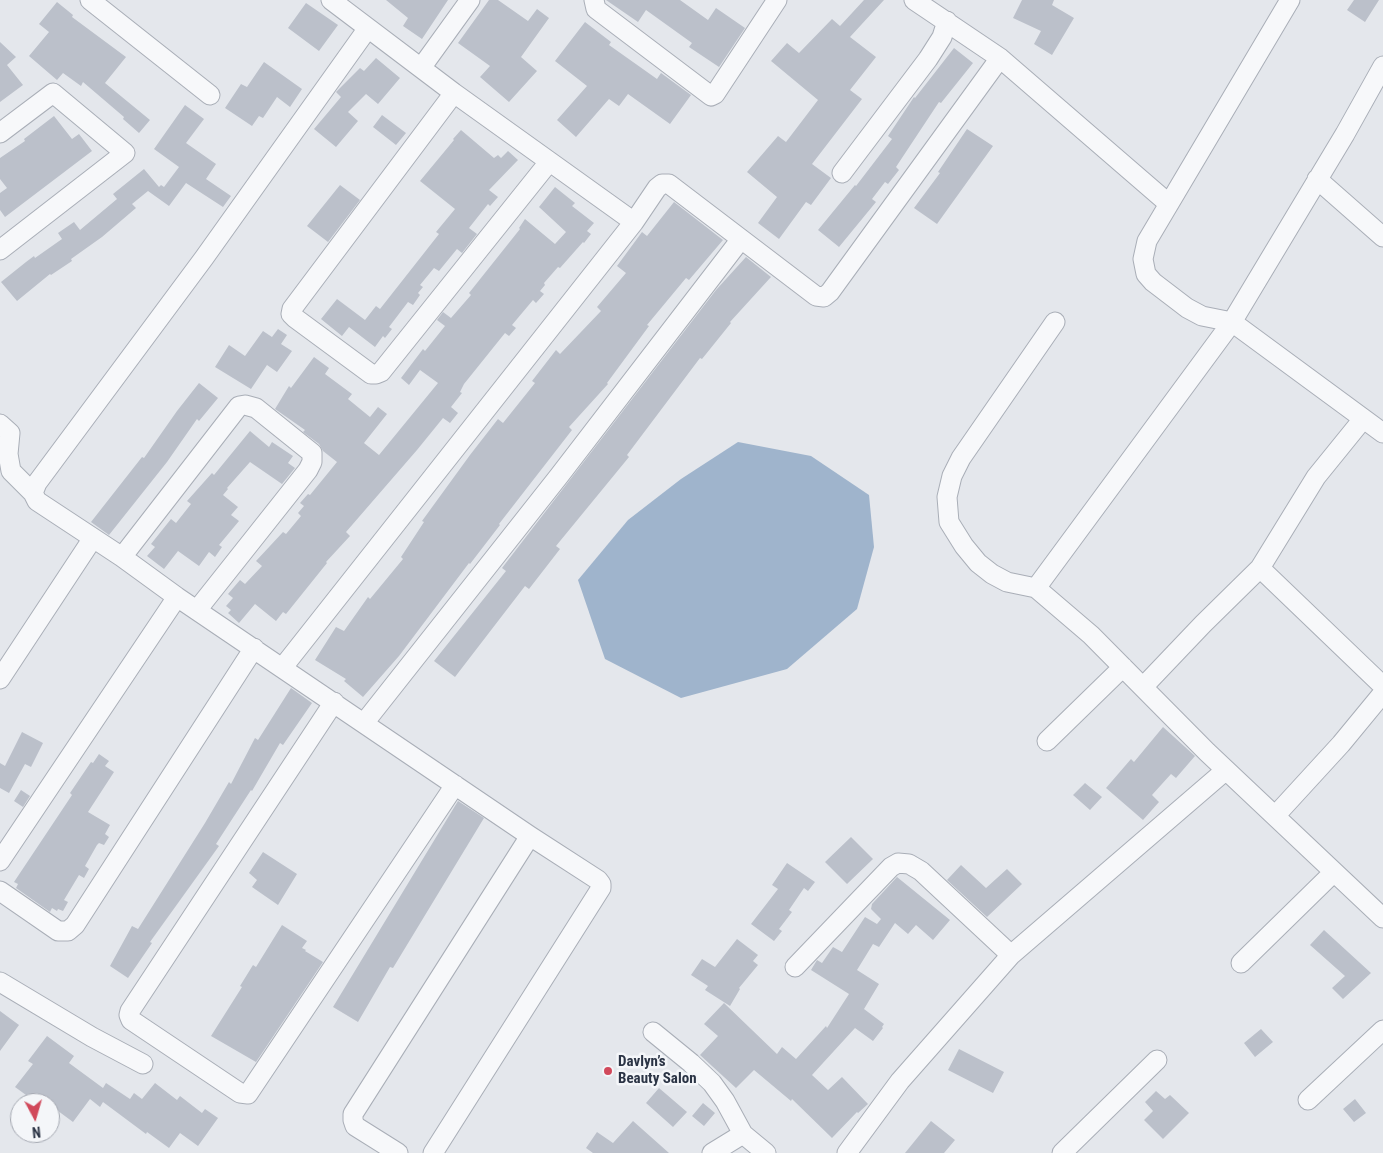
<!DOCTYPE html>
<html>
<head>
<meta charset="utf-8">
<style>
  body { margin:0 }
  #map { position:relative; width:1383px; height:1153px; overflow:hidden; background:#e4e7ec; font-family:"Roboto Condensed",sans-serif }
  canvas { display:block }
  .north { position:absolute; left:10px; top:1093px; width:50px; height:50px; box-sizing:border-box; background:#f4f6f9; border:1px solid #a4a8b1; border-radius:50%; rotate:174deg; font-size:14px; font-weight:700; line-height:20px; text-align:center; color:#2b3445 }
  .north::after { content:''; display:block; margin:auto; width:18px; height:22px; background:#d1495b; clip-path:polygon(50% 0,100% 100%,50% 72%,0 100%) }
</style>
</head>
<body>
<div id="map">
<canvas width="1383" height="1153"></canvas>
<div class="north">N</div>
</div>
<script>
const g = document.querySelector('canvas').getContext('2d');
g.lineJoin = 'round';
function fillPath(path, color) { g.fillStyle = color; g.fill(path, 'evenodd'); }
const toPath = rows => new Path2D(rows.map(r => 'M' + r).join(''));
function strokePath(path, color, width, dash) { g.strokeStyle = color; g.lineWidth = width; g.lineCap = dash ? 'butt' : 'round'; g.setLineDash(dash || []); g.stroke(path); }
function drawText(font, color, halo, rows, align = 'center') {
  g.font = font + ' "Roboto Condensed",sans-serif'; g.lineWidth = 5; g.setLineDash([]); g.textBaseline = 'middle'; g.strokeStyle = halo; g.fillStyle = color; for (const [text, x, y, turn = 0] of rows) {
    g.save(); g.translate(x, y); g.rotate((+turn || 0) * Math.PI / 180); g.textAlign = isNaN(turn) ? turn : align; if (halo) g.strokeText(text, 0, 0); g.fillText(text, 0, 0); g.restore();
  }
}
fillPath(toPath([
  [738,442,811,456,869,495,874,547,857,609,787,669,681,698,605,659,578,580,628,520,681,479]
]), '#9fb4cc');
fillPath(toPath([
  [386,0,448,0,422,39,403,26,408,18],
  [489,0,498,0,528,21,537,9,549,18,521,57,537,71,509,102,480,77,490,66,458,43],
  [606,0,680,0,708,20,716,8,745,28,719,67,689,47,692,43,646,10,638,22],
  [864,0,884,0,850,37,876,57,850,90,862,99,812,164,831,178,811,205,806,202,779,239,758,223,777,197,747,172,778,136,786,142,818,100,771,61,787,43,799,53,832,19,840,26],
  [1022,0,1054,0,1052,5,1074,18,1052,55,1034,44,1041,31,1013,18],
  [1354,0,1379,0,1365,22,1347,10],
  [57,2,73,15,72,17,126,57,105,83,150,120,139,133,123,119,124,117,83,82,81,86,63,73,57,80,29,56,49,32,39,24],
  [306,3,338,25,319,51,288,28],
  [585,22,611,42,609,45,657,79,661,73,691,95,670,124,628,94,619,106,609,99,576,137,557,120,587,86,555,61],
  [0,42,16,57,7,65,23,85,0,102],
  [954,48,973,63,941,103,939,102,896,167,899,170,888,184,885,182,872,199,876,202,839,247,818,230,855,185,856,186,892,139,888,136,914,97,915,98],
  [376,58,400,78,378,104,366,94,348,112,358,121,336,147,314,129,341,97,336,92,360,68,364,71],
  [264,62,302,89,290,107,277,97,263,118,259,116,252,126,225,108,241,84,247,87],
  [185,105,204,119,186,143,216,164,206,179,231,196,223,207,186,183,169,206,148,191,132,204,136,208,102,237,71,259,72,261,51,275,50,274,17,301,1,282,26,262,34,256,35,258,62,239,58,233,74,222,80,230,117,199,113,194,144,169,159,187,161,185,164,187,179,167,154,149],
  [382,115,406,133,396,145,373,127],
  [54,116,72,139,79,134,92,151,5,217,0,210,0,193,7,188,0,179,0,158,25,141,24,139],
  [967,129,993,146,937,224,914,208,940,173,938,172],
  [461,130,494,158,498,155,501,158,508,151,518,160,489,190,498,197,490,206,488,204,469,228,477,234,462,253,457,249,439,271,434,268,420,285,423,287,418,293,420,295,413,305,408,302,389,327,392,329,385,338,383,336,375,347,349,327,342,336,321,319,337,299,365,320,376,306,380,309,439,234,436,232,455,209,420,181,454,140,453,139],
  [340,185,360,200,328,242,307,226],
  [555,187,575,203,572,206,594,223,587,231,591,234,584,243,583,242,560,268,558,267,544,283,545,285,540,291,544,294,536,303,533,300,512,325,516,328,509,336,505,333,464,384,460,392,462,393,451,407,458,413,450,423,443,418,417,450,346,532,350,536,326,562,327,563,286,614,283,612,276,621,255,604,239,623,228,613,231,610,226,606,233,598,228,594,240,580,245,584,262,566,256,561,283,532,286,534,301,516,298,513,304,506,300,503,308,494,310,495,337,462,323,451,319,444,303,432,305,430,275,409,289,386,291,388,314,357,329,368,325,374,352,394,348,399,370,417,378,407,387,414,364,443,379,455,438,383,420,370,409,385,401,378,423,349,425,351,445,326,437,320,443,312,451,318,471,295,469,293,520,229,519,228,525,219,555,244,566,232,539,207],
  [674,202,723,240,689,280,686,278,647,325,649,326,607,383,608,384,569,427,572,430,499,524,500,525,470,564,469,563,399,656,363,697,344,681,346,679,315,660,336,627,344,631,368,597,370,599,403,559,401,557,424,522,422,521,470,455,498,419,503,423,535,383,532,381,556,350,560,354,601,311,597,307,626,273,617,266,642,232,647,236],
  [746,257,771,277,730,322,731,323,702,359,700,358,627,455,629,457,556,546,560,549,529,589,525,586,455,677,434,661,506,571,502,568,716,290],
  [278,329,287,335,281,344,292,351,277,372,267,365,251,389,215,367,229,345,245,356,263,331,272,337],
  [199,383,218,398,199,421,197,419,167,462,109,535,91,522,142,457,144,458,177,411],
  [250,431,269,447,272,442,293,456,288,463,295,468,282,484,250,462,227,488,228,489,223,495,238,507,231,515,239,521,219,545,222,547,215,557,209,552,199,566,178,551,164,569,147,556,155,547,151,544,171,519,176,523,191,504,187,501,212,473,214,475],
  [291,688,312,703,283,745,280,743,252,791,251,790,216,844,219,846,150,942,152,943,128,978,110,966,132,926,138,929,205,823,229,782,231,784,255,738,258,740],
  [1163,727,1195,756,1176,778,1171,774,1152,795,1159,802,1143,820,1106,788,1131,759,1134,762],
  [22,732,43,743,31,767,25,764,9,793,0,788,0,763,5,766],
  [99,754,109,761,105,766,114,772,88,812,110,825,105,834,109,837,104,845,99,843,97,845,85,866,89,869,84,878,79,875,64,900,68,902,63,911,58,909,57,911,52,908,50,912,16,888,18,884,14,882,72,795,70,793,91,762,93,763],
  [1085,783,1102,797,1090,810,1073,795],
  [21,790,30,796,23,807,14,801],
  [458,801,484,818,393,968,390,967,358,1022,333,1007],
  [851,837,873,859,847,884,825,862],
  [263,852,297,874,278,905,252,887,257,880,249,873],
  [787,863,815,882,808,891,804,888,789,910,792,912,779,929,782,931,774,941,751,924,778,889,772,885],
  [961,865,986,888,1007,869,1022,884,987,917,947,880],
  [897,877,950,920,933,940,916,925,908,934,895,923,879,947,873,944,857,970,879,984,864,1009,884,1024,882,1027,883,1028,873,1041,855,1028,812,1075,828,1090,842,1077,868,1104,858,1113,857,1112,832,1138,792,1099,791,1101,754,1070,736,1088,700,1055,718,1036,704,1024,724,1003,777,1054,782,1047,796,1059,826,1026,827,1028,849,994,811,970,817,960,822,963,833,947,842,952,865,917,877,924,881,919,871,909,872,904],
  [282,925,307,941,302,948,306,950,305,951,323,962,256,1062,211,1036,242,987,240,986,253,965,256,967],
  [1324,930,1371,973,1343,999,1332,988,1345,976,1310,945],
  [737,939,758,955,753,961,758,965,739,988,740,989,730,1006,705,990,708,986,691,975,702,959,715,967],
  [0,1011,19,1025,0,1051],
  [1261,1029,1273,1042,1255,1057,1244,1043],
  [47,1036,74,1056,69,1063,103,1088,106,1083,130,1099,134,1093,142,1099,155,1083,177,1100,180,1096,202,1113,205,1109,218,1118,198,1146,180,1133,169,1148,147,1132,146,1134,103,1102,100,1107,90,1099,73,1122,50,1105,50,1103,42,1099,39,1103,37,1103,15,1087,33,1064,28,1061],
  [959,1049,1004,1072,993,1093,948,1070],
  [659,1088,687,1112,673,1127,646,1103],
  [1156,1091,1165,1099,1170,1095,1189,1113,1163,1139,1144,1120,1153,1111,1145,1102],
  [1355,1099,1366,1113,1354,1122,1343,1109],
  [703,1103,715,1113,704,1126,692,1116],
  [633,1121,669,1153,593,1153,586,1148,597,1132,613,1143],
  [931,1121,955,1140,944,1153,905,1153]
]), '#bbc0ca');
const minor = toPath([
  [90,0,210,95],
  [331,0,454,93,634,222],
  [594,0,596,9,711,96,715,94,777,0],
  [914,0,1000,58,1169,204],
  [1290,0,1147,241,1143,259,1146,274,1153,282,1187,308,1202,316,1232,322,1036,588,1091,635,1207,752,1383,918],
  [368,28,204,258,37,483,33,493,37,501,122,557,177,597,530,836,598,880,601,884,601,888,433,1153],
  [1383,66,1345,134,1232,322,1383,433],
  [421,68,470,0],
  [454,93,292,309,291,314,295,318,371,374,376,374,381,372,549,162],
  [0,133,53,93,125,153,0,250],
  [842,173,928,59,942,37,947,21],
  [1317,179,1383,237],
  [0,424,10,433,8,454,11,471,33,493],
  [122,557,239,406,245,405,256,408,312,453,312,462,308,470,197,610],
  [1260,568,1383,686],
  [1036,588,1007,582,992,574,978,563,964,546,949,522,947,497,952,476,961,458,1055,322],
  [283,667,634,222,657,188,662,184,669,184,816,296,824,297,830,292,1000,58],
  [0,679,93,538],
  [1143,687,1203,624,1260,568,1316,477,1363,419],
  [334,702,130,1011,129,1015,131,1020,240,1093,248,1094,455,785],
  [364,723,559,476,741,239],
  [1047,741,1123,667],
  [1275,816,1341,744,1383,693],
  [0,861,177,597],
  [0,891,58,931,68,931,75,925,254,648],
  [1241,963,1334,872],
  [795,967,891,867,898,863,909,864,921,871,1011,955],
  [0,982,92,1037,143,1064],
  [653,1032,691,1063,712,1083,725,1101,743,1134,766,1153],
  [1308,1100,1383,1030],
  [398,1153,355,1126,353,1120,353,1114,530,836],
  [712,1153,743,1134],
  [847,1153,900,1081,1011,955,1226,770],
  [1062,1153,1157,1060]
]);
strokePath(minor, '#a9aeb7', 21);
strokePath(minor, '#f7f8fa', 19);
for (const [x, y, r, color] of [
  [608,1071,5,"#d1495b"]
]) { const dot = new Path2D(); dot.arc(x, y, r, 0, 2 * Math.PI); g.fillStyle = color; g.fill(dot); strokePath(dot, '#f4f6f9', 2); }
drawText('bold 15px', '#2b3445', '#f4f6f9', [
  ["Davlyn’s",618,1062],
  ["Beauty Salon",618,1079]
], 'left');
</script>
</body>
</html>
